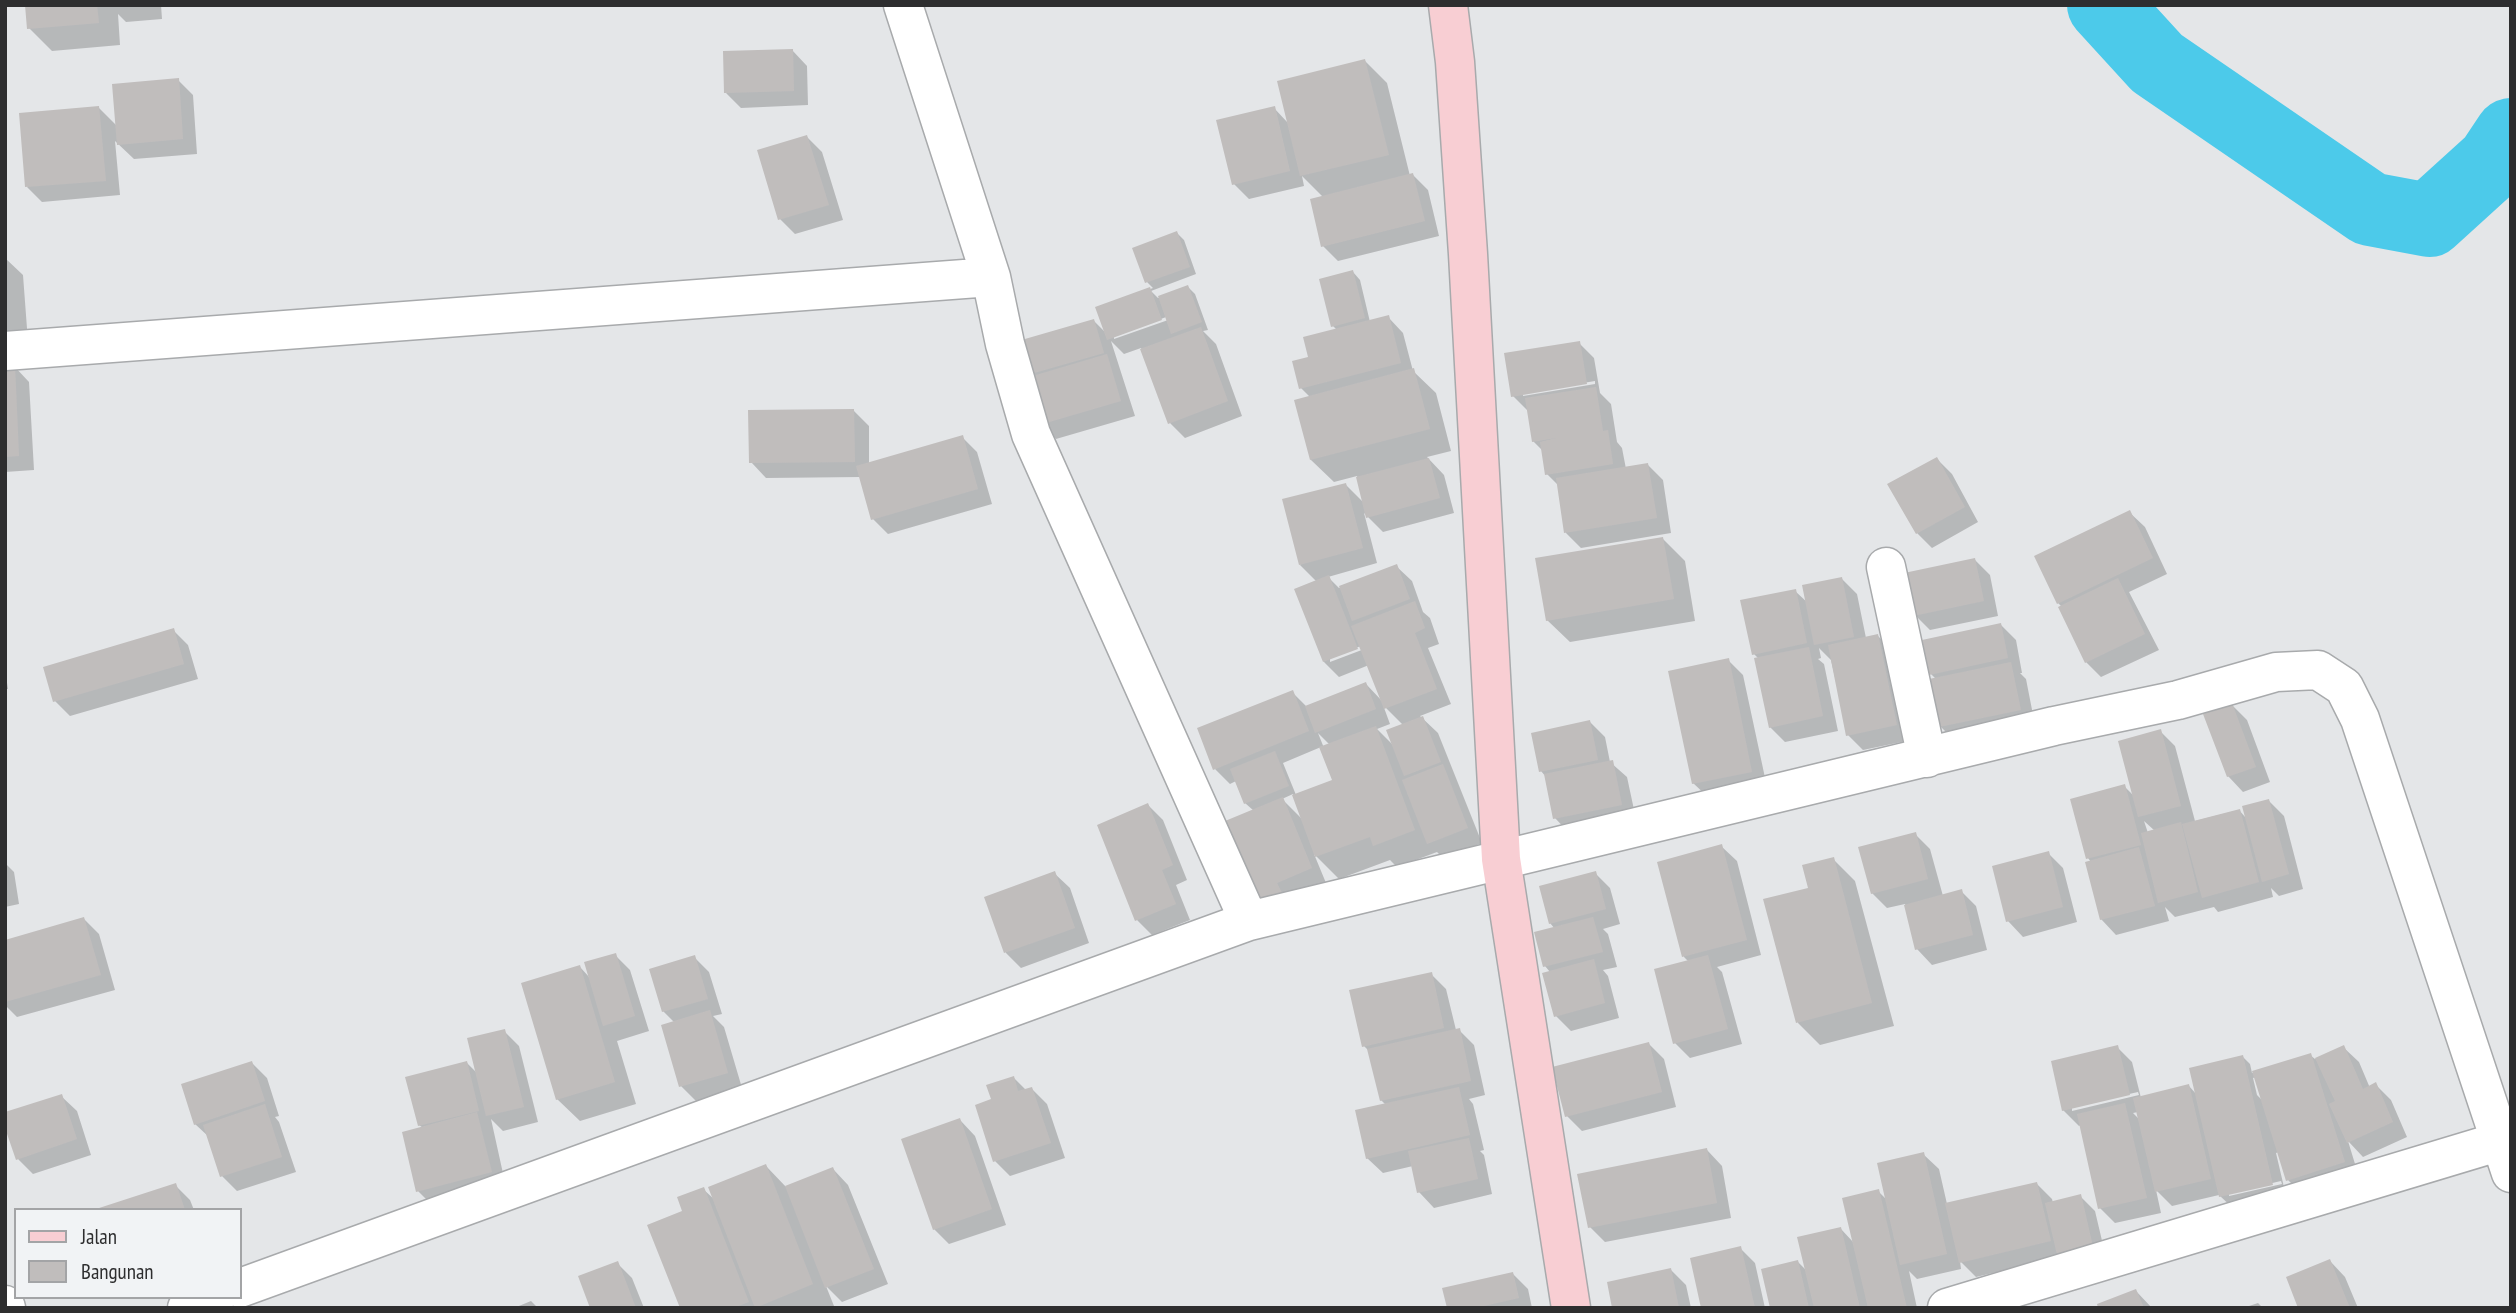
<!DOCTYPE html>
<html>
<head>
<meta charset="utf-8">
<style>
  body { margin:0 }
  #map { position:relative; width:2516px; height:1313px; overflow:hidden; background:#e4e6e8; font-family:"PT Sans Narrow",sans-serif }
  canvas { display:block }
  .frame { position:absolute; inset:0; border:7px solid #2e2e2f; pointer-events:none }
  .legend { position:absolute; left:14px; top:1208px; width:228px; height:91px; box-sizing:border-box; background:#f1f3f5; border:2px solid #a3a4a6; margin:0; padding:9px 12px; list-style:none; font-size:21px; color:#2e2e2f }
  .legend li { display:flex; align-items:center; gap:14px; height:35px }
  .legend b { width:35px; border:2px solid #a3a4a6 }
</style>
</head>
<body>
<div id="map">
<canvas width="2516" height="1313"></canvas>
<div class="frame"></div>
<ul class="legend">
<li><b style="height:9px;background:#f8ced3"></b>Jalan</li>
<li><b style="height:19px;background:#c0bdbc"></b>Bangunan</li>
</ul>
</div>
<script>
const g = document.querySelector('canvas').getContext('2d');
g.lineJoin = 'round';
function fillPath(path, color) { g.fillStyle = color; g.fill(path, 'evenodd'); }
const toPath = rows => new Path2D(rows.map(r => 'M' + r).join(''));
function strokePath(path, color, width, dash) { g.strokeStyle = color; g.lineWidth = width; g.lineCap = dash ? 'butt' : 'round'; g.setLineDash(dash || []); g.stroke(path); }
fillPath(toPath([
  [27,5,161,5,162,19,126,22,118,14,120,45,52,51,29,28],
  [792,50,807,66,808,105,741,108,726,93],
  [1365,61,1387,83,1410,176,1413,175,1428,190,1439,236,1338,261,1323,246,1323,197,1302,176,1304,186,1249,199,1234,184,1274,108,1288,123],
  [178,80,193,95,197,154,134,159,115,141,120,195,42,202,27,187,99,108,117,126],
  [807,137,822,152,843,220,795,234,780,219],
  [1177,233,1184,240,1196,274,1151,291,1158,298,1188,287,1195,294,1208,330,1203,331,1216,344,1242,416,1185,438,1170,423,1141,348,1124,354,1111,341,1135,416,1056,439,1041,424,1029,375,1094,321,1106,333,1097,308,1153,288,1147,282],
  [1169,316,1171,319,1114,339,1114,336],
  [5,258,23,275,29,355,5,357],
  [1353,272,1360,280,1370,322,1388,317,1403,333,1413,371,1436,393,1451,451,1427,457,1444,475,1454,513,1383,532,1364,513,1377,563,1328,577,1339,588,1396,566,1412,581,1423,612,1430,618,1439,644,1428,648,1451,704,1420,716,1438,733,1482,843,1443,858,1437,852,1397,867,1390,860,1339,879,1314,854,1326,883,1263,921,1254,811,1245,803,1236,781,1230,784,1215,769,1292,692,1307,707,1366,684,1383,702,1369,665,1339,677,1324,662,1317,582,1300,565,1345,484,1364,503,1357,476,1334,482,1311,460,1310,397,1301,388,1311,358,1337,330,1333,326],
  [1366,644,1367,648,1330,662,1330,658],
  [1383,705,1403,725,1394,746,1377,729,1390,724],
  [1318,733,1330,745,1324,748],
  [1321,747,1334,780,1296,795,1283,763],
  [1293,794,1303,820,1282,799],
  [1579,343,1594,358,1600,393,1611,404,1617,442,1622,448,1626,469,1648,465,1663,480,1671,533,1581,548,1566,533,1559,486,1547,474,1543,451,1533,441,1529,412,1513,396],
  [1595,381,1595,384,1523,396,1523,393],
  [14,366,29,382,34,470,5,472,5,367],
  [854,411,869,426,869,464,962,437,977,452,992,504,888,534,873,519,861,477,766,478,751,462],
  [1937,459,1952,474,1978,522,1932,548,1917,533,1890,485],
  [2129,512,2145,527,2167,574,2129,592,2159,650,2101,677,2086,662,2062,607,2058,603],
  [1663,539,1685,561,1695,621,1570,642,1547,620],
  [1975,560,1990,575,1998,616,1930,630,1915,615],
  [1842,579,1857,594,1866,638,1878,636,1893,651,1911,740,1863,750,1848,735,1831,660,1819,648,1821,658,1818,659,1824,664,1838,731,1785,742,1770,727,1759,659,1754,654,1795,591,1808,603],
  [2001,625,2016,640,2022,673,2020,673,2026,679,2035,725,1956,742,1940,726,1936,679,1931,674],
  [173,630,188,645,198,679,70,716,55,701],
  [1728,660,1743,675,1767,787,1709,798,1693,783],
  [5,670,8,689,5,689],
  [2232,705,2247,720,2270,782,2243,792,2228,776],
  [1590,722,1605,737,1610,762,1627,777,1636,819,1570,834,1555,818,1546,777,1541,771],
  [2160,731,2175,746,2195,821,2239,810,2246,818,2269,801,2284,816,2303,889,2279,896,2271,888,2273,897,2218,912,2214,907,2175,917,2165,907,2169,921,2116,935,2101,919,2091,862,2088,858,2124,786,2135,797],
  [2144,821,2155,831,2148,833],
  [1148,805,1163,820,1187,880,1176,885,1190,920,1152,935,1137,920],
  [1915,834,1930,849,1943,896,1961,891,1976,906,1987,950,1932,965,1917,949,1905,904,1887,908,1872,893],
  [1721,846,1737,861,1761,955,1717,967,1722,972,1742,1044,1690,1058,1675,1043,1689,962,1684,957,1659,863],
  [2048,853,2063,868,2077,922,2023,937,2008,921],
  [1833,859,1855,881,1894,1026,1820,1045,1798,1023,1810,889],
  [5,863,14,872,19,904,5,907],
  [1054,873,1070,888,1089,943,1021,968,1006,953,986,898],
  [1595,873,1610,888,1620,924,1603,929,1608,934,1617,967,1603,970,1608,976,1619,1018,1571,1031,1556,1016,1550,972,1545,966,1555,929,1550,923],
  [84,919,99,934,115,990,17,1017,5,1005,5,941],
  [615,955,630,970,649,1031,617,1041,636,1104,580,1121,557,1099,580,967,590,978],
  [694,957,709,972,722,1014,713,1016,724,1027,742,1088,696,1101,681,1086,675,1023,663,1011],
  [1431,974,1446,989,1456,1030,1459,1030,1474,1045,1485,1095,1469,1099,1473,1104,1484,1150,1480,1151,1484,1155,1492,1194,1434,1208,1419,1192,1413,1166,1383,1173,1367,1158,1386,1105,1381,1100,1370,1052,1364,1046],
  [504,1031,519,1046,538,1122,503,1131,491,1119,506,1187,433,1206,418,1191,423,1128,419,1125,467,1063,477,1073],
  [1649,1044,1664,1059,1676,1107,1582,1131,1567,1116],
  [2117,1047,2132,1062,2141,1098,2189,1086,2197,1095,2243,1057,2250,1064,2252,1073,2310,1055,2315,1059,2343,1047,2359,1062,2370,1088,2376,1085,2391,1100,2407,1137,2363,1157,2348,1141,2359,1177,2303,1195,2288,1180,2279,1152,2276,1153,2287,1200,2236,1211,2219,1195,2172,1206,2156,1190,2161,1213,2115,1223,2100,1208,2081,1125,2079,1126,2063,1110],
  [2256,1077,2263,1101,2257,1095,2253,1078],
  [2138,1092,2139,1095,2072,1111,2072,1107],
  [2138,1112,2140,1120,2133,1113],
  [2281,1181,2282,1184,2229,1196,2229,1193],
  [252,1063,267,1078,279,1116,275,1117,279,1122,296,1172,237,1191,222,1176,209,1137,195,1124],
  [1014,1078,1026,1090,1032,1089,1047,1104,1065,1158,1010,1176,995,1161,993,1101],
  [61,1096,77,1111,91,1155,33,1174,18,1159],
  [960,1120,975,1136,1006,1225,949,1244,934,1229],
  [1707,1150,1722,1166,1731,1218,1605,1242,1590,1227],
  [1923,1154,1939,1169,1947,1204,2037,1184,2052,1199,2053,1203,2080,1196,2095,1211,2108,1266,2059,1257,1976,1277,1960,1261,1961,1269,1917,1279,1909,1271,1917,1308,1771,1308,1798,1262,1807,1271,1841,1229,1854,1243,1878,1191,1887,1200],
  [766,1166,787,1188,833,1169,848,1185,888,1284,842,1302,826,1286,834,1306,831,1308,682,1308,684,1212,703,1189,715,1200],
  [175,1185,190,1200,194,1210,100,1210],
  [1740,1248,1755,1263,1765,1308,1703,1308],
  [2330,1261,2345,1277,2358,1308,2300,1308],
  [617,1263,632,1278,644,1308,592,1308],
  [1671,1270,1686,1285,1691,1308,1614,1308],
  [1513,1274,1528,1289,1532,1308,1449,1308],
  [2136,1291,2152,1308,2100,1308],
  [531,1301,538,1308,514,1308],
  [2258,1303,2263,1308,2243,1308]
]), '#0003');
strokePath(toPath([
  [2104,5,2157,63,2370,209,2429,220,2493,162,2511,135]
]), '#4ccaea', 74);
fillPath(toPath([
  [25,5,97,5,99,23,27,29],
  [793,49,794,91,724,93,723,51],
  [1365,59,1389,155,1300,176,1277,81],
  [179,78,183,139,117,145,112,84],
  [99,106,106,181,25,187,19,113],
  [1275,106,1290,171,1232,185,1216,120],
  [807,135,829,205,778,220,757,150],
  [1413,173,1425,221,1321,247,1310,199],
  [1177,231,1190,267,1145,283,1132,248],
  [1353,270,1365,318,1331,327,1319,279],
  [1188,285,1202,322,1171,334,1158,296],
  [1150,287,1162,320,1107,340,1095,307],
  [1389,315,1401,363,1299,389,1292,361,1308,357,1303,337],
  [1094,319,1104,353,1027,375,1018,341],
  [1201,327,1228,401,1168,424,1140,349],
  [1580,341,1587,384,1511,397,1504,353],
  [1107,354,1121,401,1039,425,1026,378],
  [5,365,15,365,19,456,5,457],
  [1414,368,1430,429,1310,460,1294,400],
  [1596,387,1603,431,1608,430,1613,464,1545,475,1540,442,1556,438,1532,442,1525,398],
  [854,409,855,462,749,463,748,410],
  [963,435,978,489,871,520,856,466],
  [1937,457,1965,507,1916,534,1887,484],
  [1429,458,1440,498,1366,518,1356,477],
  [1648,463,1657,518,1564,533,1556,478],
  [1346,483,1363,548,1299,565,1282,499],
  [2130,510,2153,558,2057,604,2034,556],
  [1663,537,1674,599,1546,621,1535,558],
  [1975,558,1984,601,1913,616,1904,573],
  [1397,564,1410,599,1352,621,1339,586],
  [1329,575,1358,649,1323,662,1294,589],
  [1842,577,1854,637,1814,645,1802,585],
  [2118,578,2145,634,2085,663,2058,607],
  [1796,589,1807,643,1752,655,1740,600],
  [1415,601,1425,628,1415,633,1437,689,1384,709,1351,626],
  [2001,623,2008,658,1929,675,1922,640],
  [174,628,184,664,53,702,43,667],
  [1878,634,1897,725,1846,736,1828,645],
  [1809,647,1823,716,1769,728,1754,658],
  [1729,658,1752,772,1692,784,1668,671],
  [2011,662,2021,710,1939,727,1929,679],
  [1366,682,1376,709,1315,733,1305,706],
  [1293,690,1309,731,1213,770,1197,728],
  [2232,703,2256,767,2227,777,2203,714],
  [1423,716,1441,762,1404,776,1386,730],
  [1590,720,1598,760,1539,772,1531,733],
  [1376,726,1415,830,1373,846,1370,837,1315,857,1292,795,1332,780,1319,747],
  [2161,729,2181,806,2138,817,2118,741],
  [1275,751,1289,786,1244,804,1230,769],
  [1613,760,1622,805,1553,819,1544,774],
  [1443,764,1468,828,1427,844,1402,780],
  [2125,784,2141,845,2086,859,2070,799],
  [1283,797,1312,868,1277,883,1282,893,1246,907,1213,826],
  [2269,799,2289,874,2262,882,2242,806],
  [1148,803,1173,865,1162,870,1176,904,1135,921,1097,825],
  [2240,809,2259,882,2202,898,2182,824],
  [2181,822,2198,892,2158,903,2141,833],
  [1916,832,1928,879,1871,894,1858,847],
  [1722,844,1747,940,1682,957,1657,862],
  [2139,847,2155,906,2100,920,2085,862],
  [2049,851,2063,907,2006,922,1992,866],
  [1834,857,1872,1003,1796,1023,1763,899,1808,888,1802,865],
  [1055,871,1075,928,1004,953,984,897],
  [1596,871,1606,909,1549,924,1539,886],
  [1962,889,1973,935,1915,950,1904,905],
  [84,917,101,975,5,1002,5,940],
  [1593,917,1603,952,1543,967,1534,932],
  [616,953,635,1016,603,1026,584,962],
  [695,955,708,999,662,1012,649,969],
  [1708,955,1728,1029,1673,1044,1654,969],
  [1594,959,1605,1003,1554,1017,1542,973],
  [580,965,615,1082,556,1100,521,983],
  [1432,972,1444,1028,1362,1047,1349,990],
  [710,1010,728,1073,679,1087,661,1025],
  [1460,1028,1471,1081,1380,1101,1367,1049],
  [505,1029,524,1107,486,1116,467,1038],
  [1649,1042,1662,1092,1565,1117,1552,1067],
  [2118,1045,2130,1095,2062,1111,2051,1061],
  [2344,1045,2363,1089,2376,1082,2393,1122,2347,1143,2329,1104,2335,1101,2315,1058],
  [2311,1053,2345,1162,2286,1181,2252,1071],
  [2243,1055,2273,1185,2219,1197,2189,1068],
  [252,1061,265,1101,194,1125,181,1084],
  [467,1061,479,1111,418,1126,405,1077],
  [1014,1076,1018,1091,1032,1087,1051,1143,993,1162,975,1105,991,1099,986,1085],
  [2189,1084,2211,1179,2155,1192,2133,1098],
  [1459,1087,1470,1135,1366,1159,1355,1110],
  [62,1094,77,1139,16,1160,5,1128,5,1112],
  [2125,1103,2147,1198,2098,1209,2077,1114],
  [265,1104,282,1157,220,1177,203,1125],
  [477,1112,492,1172,416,1192,402,1132],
  [960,1118,992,1209,933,1230,901,1139],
  [1469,1138,1478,1179,1417,1193,1408,1151],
  [1707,1148,1717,1203,1588,1228,1577,1174],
  [1924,1152,1947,1254,1900,1265,1877,1163],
  [766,1164,813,1284,755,1308,708,1187],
  [833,1167,874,1269,825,1288,785,1186],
  [2037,1182,2051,1241,1959,1263,1945,1203],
  [176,1183,185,1210,96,1210,96,1209],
  [704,1187,749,1302,733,1308,680,1308,647,1225,682,1211,677,1197],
  [1879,1189,1907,1308,1868,1308,1842,1198],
  [2081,1194,2094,1251,2058,1259,2045,1203],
  [1841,1227,1860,1308,1814,1308,1797,1237],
  [1741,1246,1755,1308,1701,1308,1690,1258],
  [2330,1259,2350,1308,2298,1308,2286,1277],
  [1798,1260,1809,1308,1770,1308,1761,1269],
  [618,1261,636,1308,590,1308,578,1276],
  [1671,1268,1679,1308,1612,1308,1607,1282],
  [1513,1272,1519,1298,1475,1308,1447,1308,1442,1288],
  [2136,1289,2144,1308,2098,1308,2097,1304]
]), '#c0bdbc');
const street = toPath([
  [903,5,991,277,1005,344,1031,434,1249,921],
  [5,351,991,277],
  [1886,567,1927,758],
  [240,1288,1249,921,2054,726,2178,700,2276,672,2318,670,2344,687,2360,719,2511,1173],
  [5,1305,6,1308],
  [187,1308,216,1297],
  [1947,1308,2511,1138]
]);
const secondary = toPath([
  [1448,5,1455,62,1468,254,1501,859,1571,1308]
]);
strokePath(street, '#a8aaac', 41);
strokePath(secondary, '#a8aaac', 41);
strokePath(street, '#fff', 38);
strokePath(secondary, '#f8ced3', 38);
</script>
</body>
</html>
